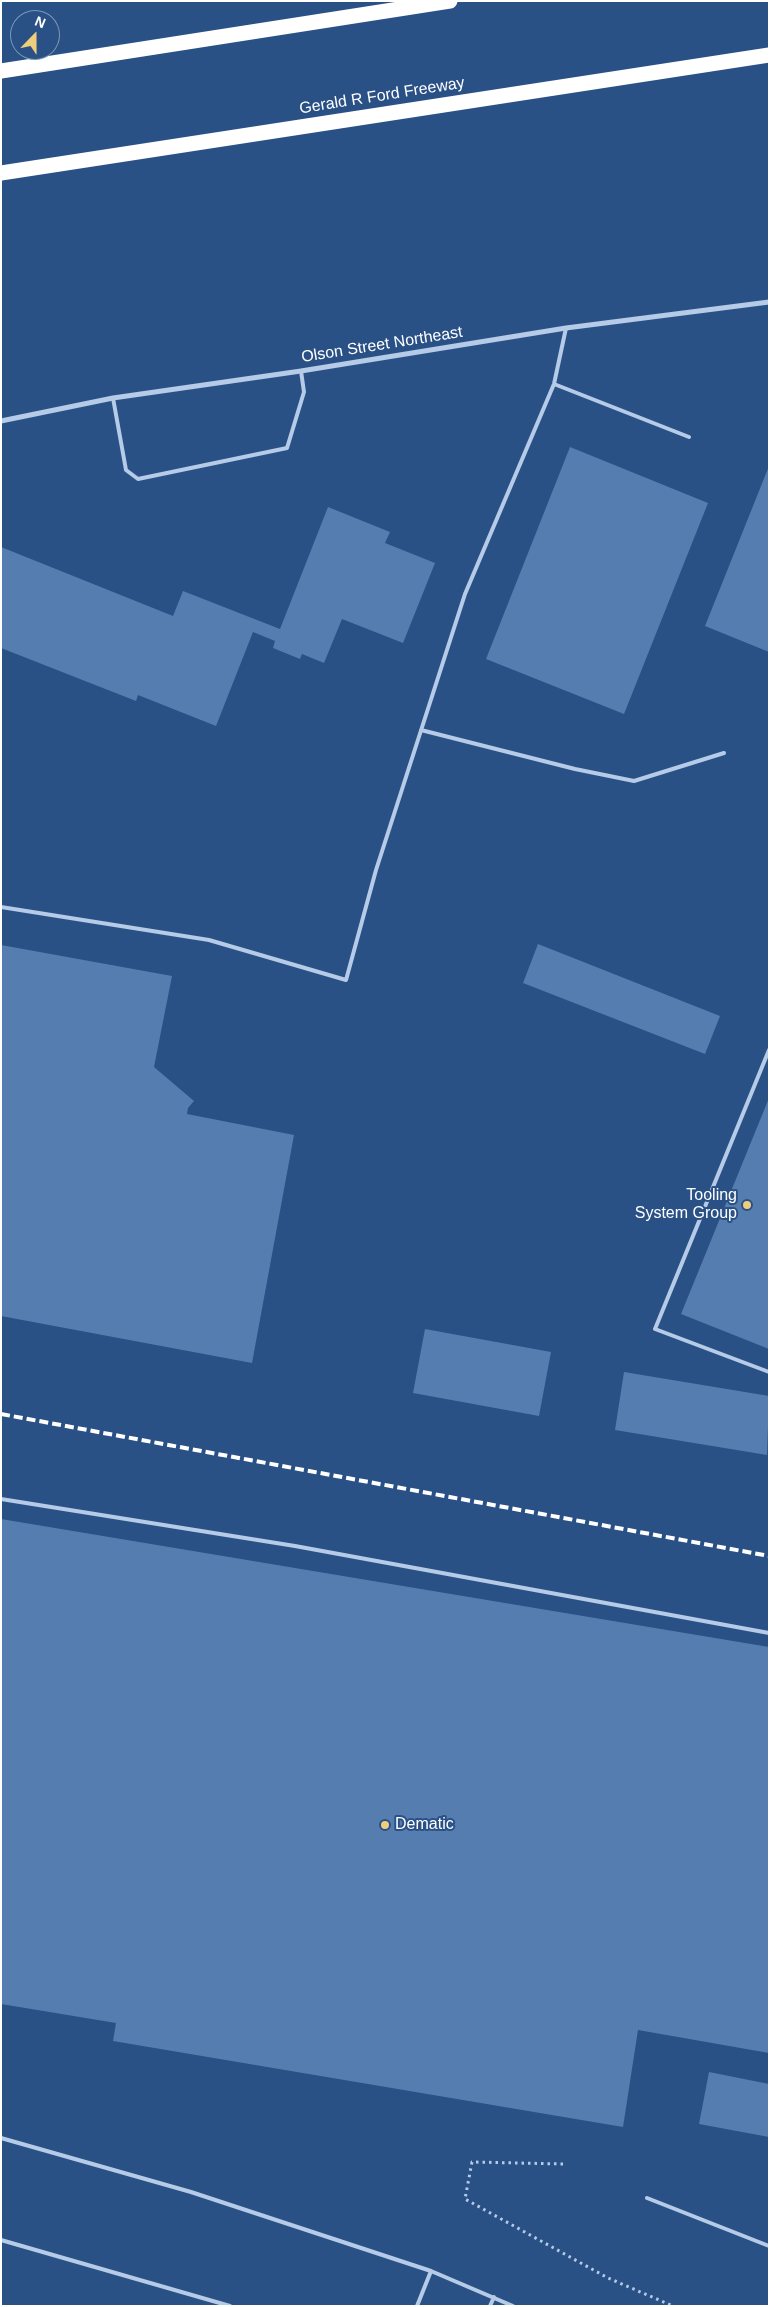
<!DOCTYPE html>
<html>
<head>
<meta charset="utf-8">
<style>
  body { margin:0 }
  #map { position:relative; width:770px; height:2307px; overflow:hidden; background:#2a5186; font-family:Arial,sans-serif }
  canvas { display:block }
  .frame { position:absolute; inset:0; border:2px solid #fff; pointer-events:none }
  .north { position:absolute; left:10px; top:10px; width:50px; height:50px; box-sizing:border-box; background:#2a5186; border:1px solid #7f97b6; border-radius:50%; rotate:22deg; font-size:14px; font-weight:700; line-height:20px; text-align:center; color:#fff }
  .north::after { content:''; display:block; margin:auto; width:18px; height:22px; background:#eece7c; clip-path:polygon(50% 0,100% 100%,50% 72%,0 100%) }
</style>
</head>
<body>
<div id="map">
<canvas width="770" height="2307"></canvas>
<div class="frame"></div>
<div class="north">N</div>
</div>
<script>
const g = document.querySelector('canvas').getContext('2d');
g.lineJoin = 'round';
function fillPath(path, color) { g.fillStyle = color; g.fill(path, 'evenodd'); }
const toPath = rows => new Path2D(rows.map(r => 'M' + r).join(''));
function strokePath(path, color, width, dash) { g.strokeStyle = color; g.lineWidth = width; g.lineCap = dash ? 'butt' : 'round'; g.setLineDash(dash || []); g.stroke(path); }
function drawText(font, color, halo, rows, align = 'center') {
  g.font = font + ' Arial,sans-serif'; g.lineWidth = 4; g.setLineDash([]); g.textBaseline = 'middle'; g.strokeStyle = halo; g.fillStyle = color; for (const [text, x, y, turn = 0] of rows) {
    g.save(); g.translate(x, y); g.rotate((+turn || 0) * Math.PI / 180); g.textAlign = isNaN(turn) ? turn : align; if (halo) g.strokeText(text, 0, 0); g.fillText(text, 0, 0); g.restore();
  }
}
fillPath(toPath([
  [570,447,708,503,624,714,486,659],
  [769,466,769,652,705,626],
  [328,507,390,532,385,543,435,563,403,643,342,619,324,663,302,654,300,659,273,648,275,641,253,632,216,726,138,695,136,701,1,648,1,547,173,616,183,591,280,629],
  [538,944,720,1016,705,1054,523,983],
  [1,945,172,976,154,1067,194,1101,188,1108,187,1114,294,1135,252,1363,1,1316],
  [769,1098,769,1349,681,1314],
  [425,1329,551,1352,539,1416,413,1393],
  [624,1372,769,1396,767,1455,615,1430],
  [1,1519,769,1647,769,2053,638,2030,623,2127,113,2041,116,2023,1,2004],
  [709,2072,769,2084,769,2137,699,2124]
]), '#567daf');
strokePath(toPath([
  [563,2164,472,2162,465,2199,608,2278,673,2306]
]), '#b5cbe7', 3, [2.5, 4]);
strokePath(toPath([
  [554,384,689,437],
  [113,398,126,470,138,479,287,448,304,392,301,371],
  [421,730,575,769,634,781,724,753],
  [1,907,209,940,346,980,376,870,465,594,554,384,566,328],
  [769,1050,655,1329,769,1372],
  [1,1499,295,1546,769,1633],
  [1,2138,191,2192,431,2271,513,2306],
  [647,2198,769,2246],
  [1,2240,230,2306],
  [417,2306,431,2271],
  [490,2306,494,2297]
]), '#b5cbe7', 4);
strokePath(toPath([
  [1,421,113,398,301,371,566,328,769,302]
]), '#b5cbe7', 5);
strokePath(toPath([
  [1,71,450,1],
  [1,173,769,55]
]), '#fff', 15);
strokePath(toPath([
  [1,1414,769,1556]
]), '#fff', 4, [9, 4]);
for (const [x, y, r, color] of [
  [747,1205,5,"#eece7c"],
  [385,1825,5,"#eece7c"]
]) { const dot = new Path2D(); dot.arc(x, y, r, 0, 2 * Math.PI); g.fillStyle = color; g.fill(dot); strokePath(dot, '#2a5186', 2); }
drawText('16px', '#fff', '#2a5186', [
  ["Gerald R Ford Freeway",382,96,-9],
  ["Olson Street Northeast",382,345,-9]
]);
drawText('16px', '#fff', '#2a5186', [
  ["Tooling",737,1196],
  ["System Group",737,1214],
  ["Dematic",395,1825,"left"]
], 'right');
</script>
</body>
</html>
